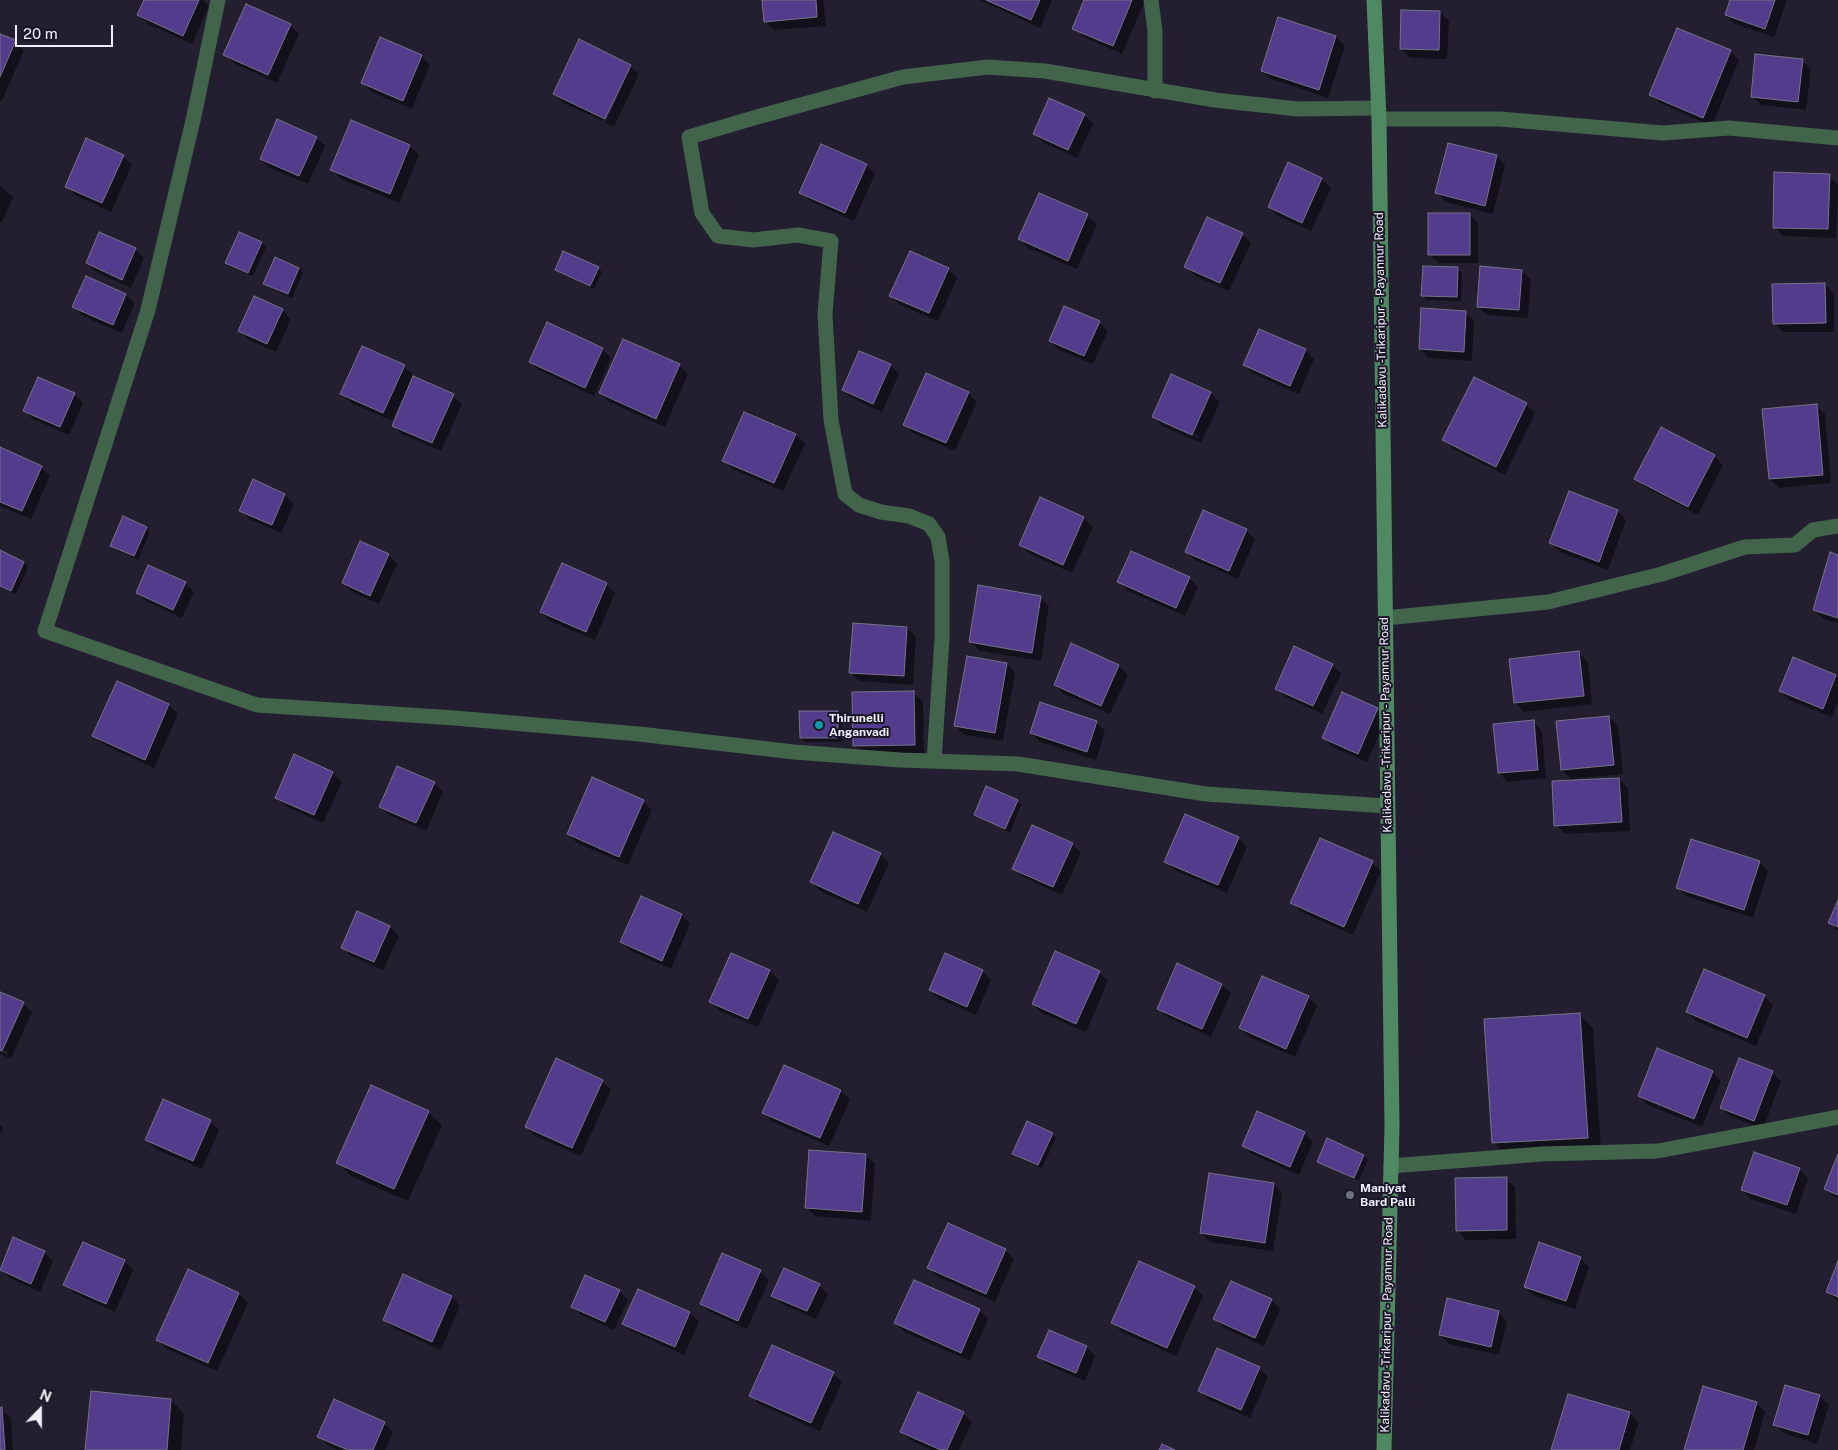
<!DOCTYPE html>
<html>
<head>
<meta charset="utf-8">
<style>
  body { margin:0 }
  #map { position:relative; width:1838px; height:1450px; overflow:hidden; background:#231f31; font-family:"Public Sans",sans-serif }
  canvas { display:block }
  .north { position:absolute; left:15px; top:1385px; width:50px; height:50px; -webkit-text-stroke:4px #1a1627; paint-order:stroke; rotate:22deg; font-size:14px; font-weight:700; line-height:20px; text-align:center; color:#f1eefa }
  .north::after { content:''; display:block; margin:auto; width:18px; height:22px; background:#f1eefa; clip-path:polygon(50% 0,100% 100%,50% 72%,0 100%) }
  .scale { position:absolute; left:15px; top:25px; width:98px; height:22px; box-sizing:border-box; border:2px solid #f1eefa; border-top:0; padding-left:6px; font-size:15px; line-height:18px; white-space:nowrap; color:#f1eefa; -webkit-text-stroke:4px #1a1627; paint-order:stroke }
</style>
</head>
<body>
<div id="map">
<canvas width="1838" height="1450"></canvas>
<div class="north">N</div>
<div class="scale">20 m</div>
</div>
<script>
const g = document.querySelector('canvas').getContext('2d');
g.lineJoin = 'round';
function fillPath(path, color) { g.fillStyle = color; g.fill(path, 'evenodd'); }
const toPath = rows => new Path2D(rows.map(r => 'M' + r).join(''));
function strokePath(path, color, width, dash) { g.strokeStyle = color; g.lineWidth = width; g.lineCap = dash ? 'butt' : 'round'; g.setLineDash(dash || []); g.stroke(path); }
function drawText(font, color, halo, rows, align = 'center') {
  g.font = font + ' "Public Sans",sans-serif'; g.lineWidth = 4; g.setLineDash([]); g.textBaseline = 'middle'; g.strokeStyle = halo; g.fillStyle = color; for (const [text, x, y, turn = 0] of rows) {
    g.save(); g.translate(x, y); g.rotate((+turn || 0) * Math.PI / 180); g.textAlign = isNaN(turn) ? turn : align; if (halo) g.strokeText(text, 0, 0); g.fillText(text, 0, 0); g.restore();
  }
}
fillPath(toPath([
  [145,0,203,0,209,6,192,44,148,24,139,15],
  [763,0,823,0,826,26,774,30,765,21],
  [980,0,1052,0,1040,28],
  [1086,0,1145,0,1122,54,1083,37,1074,28],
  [1731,0,1787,0,1774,37,1735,24,1726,15],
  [1440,12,1449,21,1447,59,1410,58,1401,49],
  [1279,18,1336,37,1345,46,1328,98,1271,79,1262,70],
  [290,25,299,34,277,83,234,63,225,55],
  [0,35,15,42,24,50,2,101,0,101],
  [1730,51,1739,60,1712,126,1660,103,1651,94],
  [421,56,430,65,412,109,371,92,363,83],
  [1802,60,1811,69,1806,110,1761,105,1752,96],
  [630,66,639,74,614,127,605,123,631,67,628,67,603,121,563,103,555,94],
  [1084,115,1093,124,1077,158,1044,143,1035,134],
  [316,138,325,146,308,184,270,168,261,159],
  [410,146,419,155,399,203,341,179,332,170],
  [123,156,132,165,111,212,75,195,66,186],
  [1497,156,1505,165,1493,214,1446,202,1437,193],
  [1288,164,1322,179,1331,188,1311,231,1278,216,1269,207],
  [866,165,875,174,854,221,810,201,801,192],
  [1829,176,1838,185,1836,238,1783,236,1774,227],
  [0,186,13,197,2,222,0,221],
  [1040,194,1088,216,1097,224,1077,269,1028,248,1019,239],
  [1469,214,1478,223,1478,263,1438,263,1429,254],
  [100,234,135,249,144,258,131,288,96,272,87,263],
  [1242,234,1251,243,1229,291,1195,276,1186,267],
  [261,243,266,247,253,276,231,267,226,263],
  [276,259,299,269,303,273,292,298,269,288,265,284],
  [598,268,602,272,594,289,561,274,556,270],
  [948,269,957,278,938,321,900,305,891,296],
  [1457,269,1462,273,1461,301,1427,300,1423,296],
  [1522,271,1531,280,1528,318,1487,315,1478,307],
  [1825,284,1834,293,1834,332,1783,332,1774,323],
  [126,295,135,303,122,333,83,316,74,307],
  [282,310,291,319,276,352,249,340,240,331],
  [1465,313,1474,321,1472,361,1429,358,1420,349],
  [1099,322,1108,331,1093,364,1059,350,1050,341],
  [1260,330,1305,350,1314,359,1299,394,1254,374,1245,365],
  [602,349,611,358,594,396,539,370,530,361],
  [679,365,688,374,665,427,609,402,600,393],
  [890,365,899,374,882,412,852,398,843,390],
  [404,366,413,375,412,377,453,396,462,404,441,451,402,434,393,425,404,400,402,399,392,421,351,403,342,394],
  [1171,375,1211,393,1220,402,1201,443,1162,426,1153,417],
  [1162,420,1199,436,1198,438,1162,423],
  [968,393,977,402,955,451,913,433,905,424],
  [74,394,83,403,69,435,33,419,24,410],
  [1526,404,1535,413,1505,475,1453,449,1444,440],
  [1816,406,1825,414,1831,483,1779,488,1770,479],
  [745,413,796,435,805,444,783,491,733,469,724,460],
  [0,449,41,468,50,476,31,519,0,506],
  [1714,456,1723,465,1698,515,1645,487,1636,478],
  [285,495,294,504,281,533,249,519,241,511],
  [1041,499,1084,518,1093,527,1072,573,1030,554,1021,545],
  [1204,511,1246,530,1255,539,1238,579,1195,560,1186,551],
  [1617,511,1626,520,1608,570,1560,552,1551,543],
  [146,528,150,532,138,560,116,550,112,546],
  [0,552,24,563,28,567,16,594,0,588],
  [388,555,397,564,379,604,352,592,343,583],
  [1838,556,1838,623,1823,619,1814,610],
  [1189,578,1198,587,1185,616,1128,591,1119,582],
  [185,583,194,592,182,618,146,601,137,592],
  [606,584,615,593,595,640,550,621,541,612],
  [1040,597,1049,606,1041,661,980,651,971,642],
  [907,628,916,637,913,685,859,681,850,672],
  [1072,645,1119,666,1128,675,1110,714,1064,694,1055,685],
  [1579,653,1588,662,1592,704,1524,712,1515,703],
  [1007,664,1015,673,1003,741,964,735,956,726],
  [1332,665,1341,674,1322,714,1286,697,1277,688],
  [1836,676,1838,678,1838,701,1832,717,1789,700,1780,691],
  [117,683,169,705,178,714,154,768,103,744,94,736],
  [914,693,923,702,924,753,863,754,854,745],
  [1377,709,1386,718,1367,762,1332,747,1324,738],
  [838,712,842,716,842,742,805,742,801,738],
  [1609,717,1618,726,1623,774,1571,779,1562,770],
  [1096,722,1105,731,1096,760,1040,742,1031,733],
  [1533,722,1542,731,1546,778,1508,782,1499,773],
  [295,756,333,773,342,782,323,823,285,806,277,797],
  [1619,779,1628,788,1630,831,1565,834,1556,825],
  [434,783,443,792,426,831,389,815,380,807],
  [643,801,652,810,628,865,577,843,568,834],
  [1017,801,1021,805,1010,832,979,818,975,814],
  [1238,838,1247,847,1227,893,1174,870,1165,861],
  [1072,844,1081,853,1062,895,1023,877,1014,868],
  [880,854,889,863,867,912,820,891,811,882],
  [1759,862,1768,871,1753,918,1686,896,1677,887],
  [1372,863,1381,871,1353,935,1301,912,1292,903],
  [641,898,682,915,690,924,671,969,631,951,622,942],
  [1838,903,1838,931,1830,923],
  [358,913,390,927,399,936,383,970,351,956,343,948],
  [731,954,770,971,779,980,758,1027,720,1011,711,1002],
  [946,955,983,972,991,980,976,1015,939,999,930,990],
  [1099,972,1108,981,1086,1032,1042,1013,1033,1004],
  [1222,985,1231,993,1211,1037,1167,1017,1158,1008],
  [0,993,23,1003,32,1012,11,1059,0,1054,0,1052,7,1055,8,1052,0,1049],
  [1764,996,1773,1005,1756,1046,1696,1021,1687,1012],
  [1308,997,1317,1006,1295,1057,1249,1037,1240,1028],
  [1579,1014,1593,1028,1601,1151,1507,1156,1494,1143],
  [784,1066,841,1091,850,1100,829,1146,773,1122,764,1113],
  [1712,1072,1721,1081,1702,1127,1648,1105,1640,1096],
  [1772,1072,1781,1081,1763,1129,1730,1116,1721,1108],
  [602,1081,611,1090,581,1156,535,1136,526,1127],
  [428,1112,442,1125,408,1201,351,1176,338,1163],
  [210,1121,219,1130,202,1169,155,1149,146,1140],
  [0,1125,3,1128,0,1135],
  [1304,1133,1313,1142,1299,1175,1252,1154,1243,1146],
  [1052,1134,1056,1138,1042,1168,1018,1158,1014,1154],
  [1328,1140,1364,1156,1368,1160,1359,1181,1323,1165,1319,1161],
  [866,1155,875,1164,871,1221,815,1216,806,1207],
  [1838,1157,1838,1199,1825,1189],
  [1799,1169,1808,1178,1796,1214,1751,1199,1742,1190],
  [1506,1179,1515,1187,1516,1239,1466,1240,1458,1231],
  [1274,1184,1282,1193,1273,1251,1210,1242,1201,1233],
  [84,1243,124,1261,133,1270,115,1312,74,1293,65,1284],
  [1005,1250,1014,1259,995,1302,938,1277,929,1268],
  [44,1252,53,1261,40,1292,10,1278,1,1270],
  [1580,1258,1589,1267,1575,1309,1534,1296,1525,1287],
  [1838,1264,1838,1302,1827,1292],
  [188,1271,239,1294,248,1303,217,1371,167,1349,158,1340],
  [760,1271,769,1280,747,1329,710,1312,701,1304],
  [819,1285,828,1294,816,1319,782,1304,773,1295],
  [1194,1287,1203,1296,1176,1356,1122,1332,1113,1323],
  [638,1290,690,1313,699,1322,684,1355,633,1332,624,1324],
  [619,1291,628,1300,614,1330,581,1315,572,1307],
  [452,1297,460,1306,441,1350,393,1328,384,1319],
  [1271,1300,1280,1309,1264,1346,1224,1328,1215,1319],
  [979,1310,988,1319,970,1361,904,1332,895,1323],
  [1498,1312,1507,1321,1499,1355,1449,1344,1440,1335],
  [1050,1331,1087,1347,1095,1356,1085,1381,1048,1365,1039,1356],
  [1259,1368,1268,1377,1250,1418,1209,1400,1200,1391],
  [833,1373,842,1382,820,1431,759,1404,750,1395],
  [1786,1387,1820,1396,1829,1405,1817,1444,1783,1433,1775,1424],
  [1569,1395,1630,1413,1639,1422,1630,1450,1552,1450],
  [171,1400,184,1414,181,1450,86,1450],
  [1756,1403,1765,1412,1754,1450,1685,1450],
  [0,1409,11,1418,13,1450,0,1450],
  [963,1413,972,1422,959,1450,932,1450,911,1441,902,1432],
  [384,1423,393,1432,385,1450,338,1450,328,1445,319,1436]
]), '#0007');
const building = toPath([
  [144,0,199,0,183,36,137,15,144,0],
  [762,0,816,0,817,17,764,22,762,0],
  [986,0,1040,0,1031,20,986,0],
  [1084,0,1132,0,1113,46,1072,29,1084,0],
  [1730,0,1775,0,1765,29,1725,15,1730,0],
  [246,4,291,24,268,75,223,55,246,4],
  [1401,10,1440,11,1439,50,1400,49,1401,10],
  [1278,17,1336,36,1319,90,1261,71,1278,17],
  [1677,28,1731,50,1703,118,1649,95,1677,28],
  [0,34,16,40,0,77,0,34],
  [380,37,422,55,403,101,361,83,380,37],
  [579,39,631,65,605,119,553,94,579,39],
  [1755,54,1803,59,1798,102,1751,97,1755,54],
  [1049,98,1085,114,1068,150,1033,134,1049,98],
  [277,119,317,137,299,176,260,159,277,119],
  [351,120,410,145,390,194,330,170,351,120],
  [86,138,124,155,102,203,65,187,86,138],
  [1448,143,1497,155,1485,206,1435,193,1448,143],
  [821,144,867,164,845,213,799,193,821,144],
  [1288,162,1322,178,1302,223,1268,207,1288,162],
  [1774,172,1830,174,1828,229,1773,228,1774,172],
  [1039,193,1088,214,1068,261,1018,239,1039,193],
  [1428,213,1470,213,1470,255,1428,255,1428,213],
  [1207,217,1243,233,1220,283,1184,267,1207,217],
  [99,232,136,248,122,280,86,263,99,232],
  [239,232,262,242,248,273,225,263,239,232],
  [563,251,599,267,590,286,555,270,563,251],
  [910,251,949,268,929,313,889,296,910,251],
  [275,257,299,268,288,294,263,284,275,257],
  [1423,266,1458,267,1457,297,1421,296,1423,266],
  [1480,266,1522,270,1519,310,1477,307,1480,266],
  [86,276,126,294,113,325,72,307,86,276],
  [1825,283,1826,323,1773,324,1772,284,1825,283],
  [254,296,283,309,267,344,238,331,254,296],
  [1064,306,1100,321,1084,356,1049,341,1064,306],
  [1421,308,1466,311,1464,352,1419,349,1421,308],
  [547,322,603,348,585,388,529,362,547,322],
  [1259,329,1306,349,1290,386,1243,365,1259,329],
  [623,339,680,364,656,419,599,393,623,339],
  [362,346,405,365,383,413,340,394,362,346],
  [859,351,891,364,873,404,842,390,859,351],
  [926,373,969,392,946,443,903,425,926,373],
  [1171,374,1211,392,1192,435,1152,417,1171,374],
  [413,376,454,394,432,443,392,426,413,376],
  [38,377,75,393,60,427,23,411,38,377],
  [1474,377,1527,403,1496,467,1442,440,1474,377],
  [1817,404,1823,475,1769,479,1762,409,1817,404],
  [744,412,796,434,774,483,722,461,744,412],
  [1661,427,1715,455,1688,507,1634,479,1661,427],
  [0,447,42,466,22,511,0,502,0,447],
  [253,479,285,494,272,525,239,511,253,479],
  [1569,491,1618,510,1599,562,1549,543,1569,491],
  [1040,497,1084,517,1063,565,1019,545,1040,497],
  [1203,510,1247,529,1229,571,1185,552,1203,510],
  [123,516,147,527,134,556,110,546,123,516],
  [360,541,389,554,370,596,342,583,360,541],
  [0,550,24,562,11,591,0,586,0,550],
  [1131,551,1190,577,1176,608,1117,582,1131,551],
  [1830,552,1838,555,1838,618,1813,610,1830,552],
  [562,563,607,583,586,632,540,612,562,563],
  [148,565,186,582,173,610,136,593,148,565],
  [978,585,1041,596,1032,653,969,642,978,585],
  [853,623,907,627,904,676,849,673,853,623],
  [1071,643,1119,665,1101,706,1054,685,1071,643],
  [1294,646,1333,664,1313,706,1275,689,1294,646],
  [1579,651,1584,696,1514,703,1509,659,1579,651],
  [967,656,1007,663,995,733,954,726,967,656],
  [1793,657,1836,675,1823,709,1779,691,1793,657],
  [117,681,169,704,145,760,92,736,117,681],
  [914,691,915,745,853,746,852,692,914,691],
  [1342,692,1378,708,1358,754,1322,738,1342,692],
  [1040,702,1097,721,1087,752,1030,733,1040,702],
  [799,711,838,711,838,738,800,738,799,711],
  [1609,716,1614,765,1561,770,1556,721,1609,716],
  [1534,720,1538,770,1498,773,1493,724,1534,720],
  [294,754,333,772,314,815,275,798,294,754],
  [397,766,435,782,416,823,379,807,397,766],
  [592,777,644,800,619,857,567,834,592,777],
  [1619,778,1622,822,1554,826,1552,781,1619,778],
  [986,786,1018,800,1005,829,974,815,986,786],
  [1185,814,1239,837,1218,885,1164,862,1185,814],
  [1032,825,1073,843,1053,887,1012,869,1032,825],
  [833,832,881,853,858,904,810,882,833,832],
  [1320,838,1373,861,1344,927,1290,903,1320,838],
  [1691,839,1760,861,1744,910,1676,888,1691,839],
  [641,896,682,914,662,961,620,942,641,896],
  [1838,900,1838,927,1828,923,1838,900],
  [357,911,390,926,374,962,341,948,357,911],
  [1055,951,1100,971,1076,1024,1032,1004,1055,951],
  [731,953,770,970,748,1019,709,1002,731,953],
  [945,953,983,970,967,1007,929,990,945,953],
  [1177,963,1222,984,1202,1029,1157,1009,1177,963],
  [1704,969,1765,995,1747,1038,1686,1012,1704,969],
  [1262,976,1309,996,1286,1049,1239,1028,1262,976],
  [0,992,24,1002,2,1051,0,1050,0,992],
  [1580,1013,1588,1138,1492,1143,1484,1019,1580,1013],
  [1657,1048,1713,1071,1694,1119,1638,1096,1657,1048],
  [556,1058,603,1080,572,1148,525,1127,556,1058],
  [1739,1058,1773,1071,1754,1121,1720,1108,1739,1058],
  [784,1065,841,1090,820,1138,762,1113,784,1065],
  [371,1085,429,1111,394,1189,336,1163,371,1085],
  [163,1099,211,1120,193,1161,145,1140,163,1099],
  [1257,1111,1305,1132,1290,1167,1242,1146,1257,1111],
  [1027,1121,1053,1133,1038,1165,1012,1154,1027,1121],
  [1327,1138,1364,1155,1354,1178,1317,1162,1327,1138],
  [809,1150,866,1154,862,1212,805,1208,809,1150],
  [1754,1152,1800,1168,1787,1205,1741,1190,1754,1152],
  [1838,1154,1838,1195,1824,1189,1838,1154],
  [1209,1173,1274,1183,1265,1243,1200,1233,1209,1173],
  [1507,1177,1507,1230,1456,1231,1455,1178,1507,1177],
  [948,1223,1006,1249,986,1294,927,1268,948,1223],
  [13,1237,45,1251,31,1284,0,1270,13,1237],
  [83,1242,125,1260,106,1304,63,1285,83,1242],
  [1539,1242,1581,1257,1566,1301,1524,1287,1539,1242],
  [722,1253,761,1270,738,1321,700,1304,722,1253],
  [1139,1261,1195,1286,1167,1348,1111,1323,1139,1261],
  [1838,1261,1838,1297,1826,1292,1838,1261],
  [784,1268,820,1284,807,1311,771,1296,784,1268],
  [188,1269,239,1293,208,1363,156,1340,188,1269],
  [403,1274,452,1296,432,1342,383,1320,403,1274],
  [585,1275,620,1290,605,1322,571,1307,585,1275],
  [914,1280,980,1309,961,1353,894,1323,914,1280],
  [1231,1281,1272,1299,1255,1338,1213,1319,1231,1281],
  [638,1289,690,1312,675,1347,622,1324,638,1289],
  [1447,1298,1499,1311,1491,1347,1439,1335,1447,1298],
  [1049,1330,1087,1346,1076,1373,1037,1357,1049,1330],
  [772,1345,834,1372,811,1423,749,1396,772,1345],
  [1217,1348,1260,1367,1241,1410,1198,1391,1217,1348],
  [1785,1385,1820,1395,1808,1435,1773,1425,1785,1385],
  [1703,1386,1757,1402,1743,1450,1684,1450,1703,1386],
  [91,1391,171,1399,167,1450,85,1450,91,1391],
  [918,1392,964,1412,947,1450,941,1450,900,1432,918,1392],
  [1568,1394,1630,1412,1619,1450,1551,1450,1568,1394],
  [334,1399,385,1422,373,1450,348,1450,317,1437,334,1399],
  [2,1407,5,1450,0,1450,0,1408,2,1407],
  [1162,1444,1175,1450,1159,1450,1162,1444]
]);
fillPath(building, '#543c8c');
strokePath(building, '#777388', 1);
strokePath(toPath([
  [218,0,194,116,148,310,45,631,257,705,455,718,639,734,794,752,900,760,1018,764,1206,794,1387,806],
  [1151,0,1155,31,1155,91],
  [1379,119,1500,119,1663,133,1729,128,1838,138],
  [1385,618,1548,602,1662,574,1745,547,1795,545,1813,530,1838,526],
  [934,761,942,639,942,561,938,537,929,524,909,516,881,512,859,505,845,494,831,420,825,314,831,241,798,235,753,240,718,236,702,213,689,137,757,117,903,77,988,67,1045,71,1215,100,1298,109,1378,108],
  [1391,1166,1542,1154,1658,1151,1838,1117]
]), '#41644b', 15);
strokePath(toPath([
  [1374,0,1379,119,1392,1126,1384,1450]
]), '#4f8961', 15);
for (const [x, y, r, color] of [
  [819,725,5,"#0f9aa8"],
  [1350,1195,5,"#6b7280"]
]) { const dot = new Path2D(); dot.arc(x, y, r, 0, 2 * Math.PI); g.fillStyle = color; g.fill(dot); strokePath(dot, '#1a1627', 2); }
drawText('12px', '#f1eefa', '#1a1627', [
  ["Kalikadavu -Trikaripur - Payannur Road",1381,320,-91],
  ["Kalikadavu -Trikaripur - Payannur Road",1386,725,-91],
  ["Kalikadavu -Trikaripur - Payannur Road",1387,1325,-89]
]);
drawText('bold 12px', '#f1eefa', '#1a1627', [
  ["Thirunelli",829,718],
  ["Anganvadi",829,732],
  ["Maniyat",1360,1188],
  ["Bard Palli",1360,1202]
], 'left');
</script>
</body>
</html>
